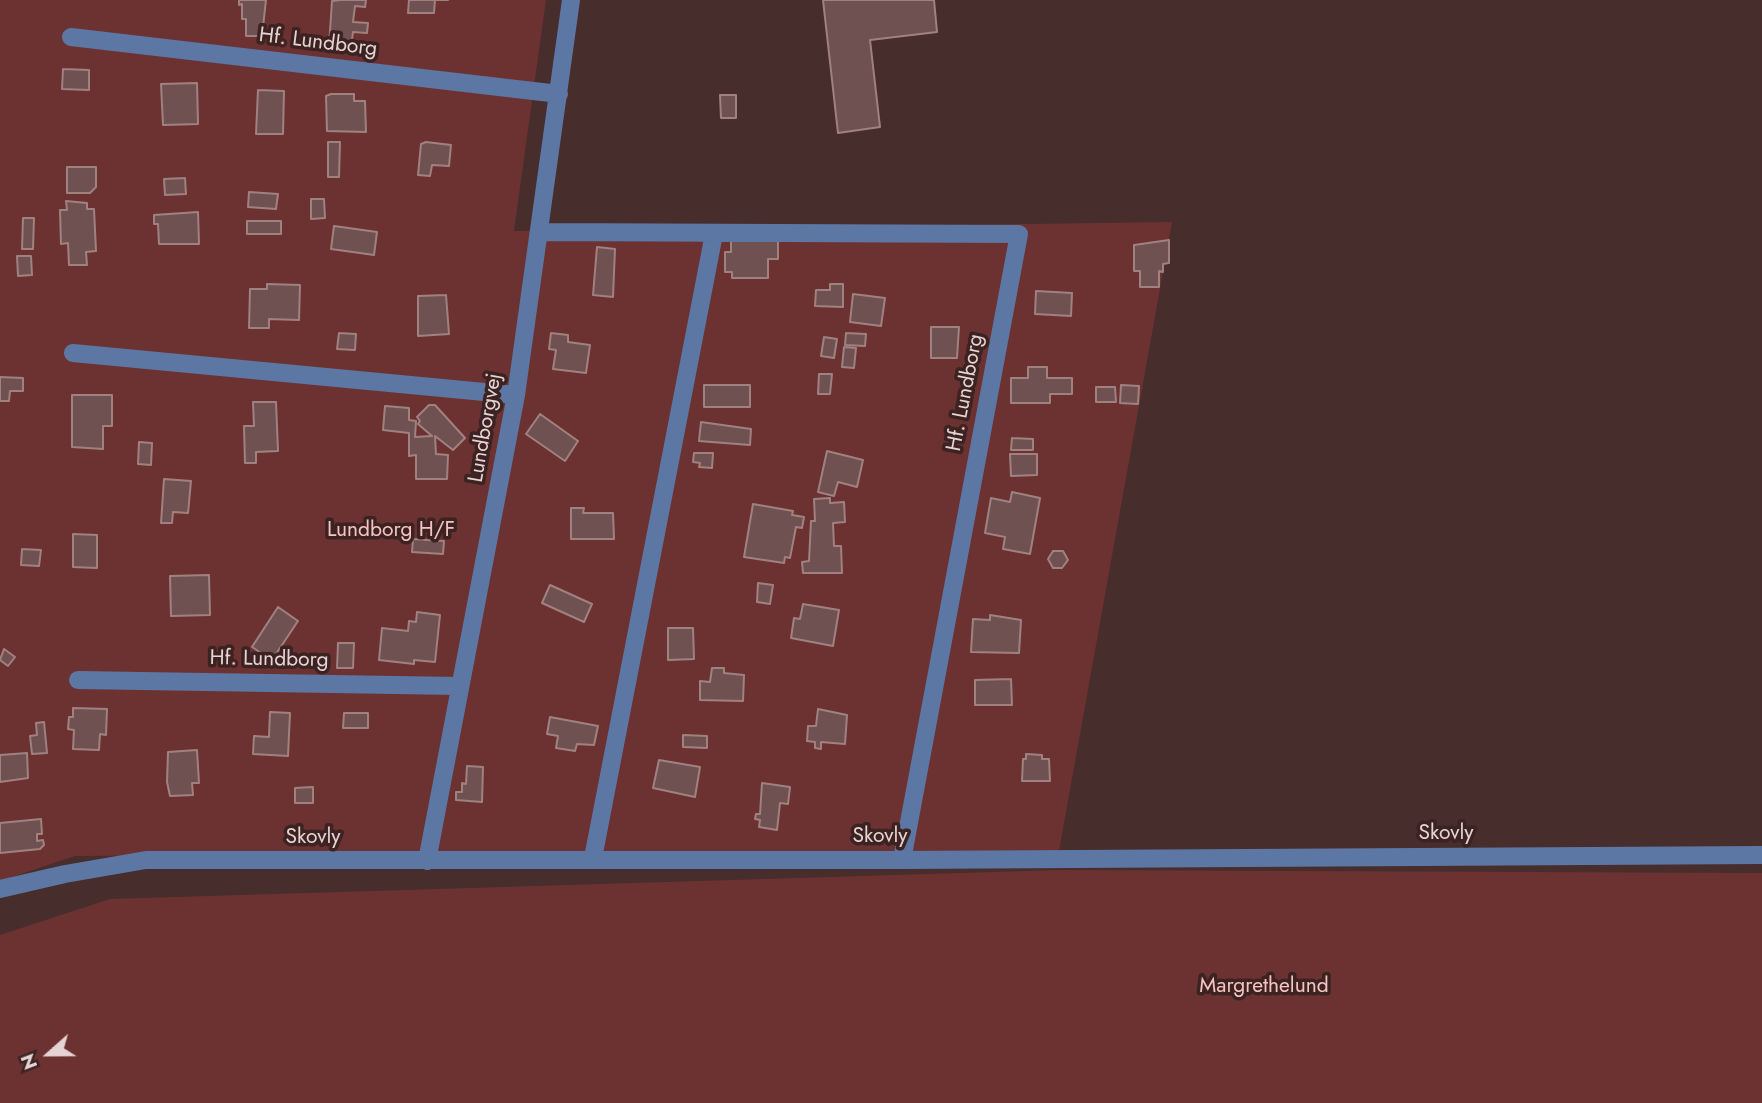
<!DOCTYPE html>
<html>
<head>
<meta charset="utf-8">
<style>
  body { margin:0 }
  #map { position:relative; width:1762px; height:1103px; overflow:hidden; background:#472d2c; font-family:Jost,sans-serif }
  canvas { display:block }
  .north { position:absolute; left:14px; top:1019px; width:70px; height:70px; -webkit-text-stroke:5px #3c2322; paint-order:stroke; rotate:249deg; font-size:19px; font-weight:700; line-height:28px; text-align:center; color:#e5d4d3 }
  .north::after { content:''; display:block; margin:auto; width:24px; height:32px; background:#e5d4d3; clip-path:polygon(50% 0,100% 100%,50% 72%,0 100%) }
</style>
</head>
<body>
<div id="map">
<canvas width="1762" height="1103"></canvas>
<div class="north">N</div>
</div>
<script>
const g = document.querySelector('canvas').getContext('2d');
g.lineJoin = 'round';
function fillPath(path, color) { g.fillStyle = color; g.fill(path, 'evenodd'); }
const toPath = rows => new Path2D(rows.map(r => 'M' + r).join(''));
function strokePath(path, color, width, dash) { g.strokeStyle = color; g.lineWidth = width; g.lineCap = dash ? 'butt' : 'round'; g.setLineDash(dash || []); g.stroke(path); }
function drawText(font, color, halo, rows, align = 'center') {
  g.font = font + ' Jost,sans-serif'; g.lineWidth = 7; g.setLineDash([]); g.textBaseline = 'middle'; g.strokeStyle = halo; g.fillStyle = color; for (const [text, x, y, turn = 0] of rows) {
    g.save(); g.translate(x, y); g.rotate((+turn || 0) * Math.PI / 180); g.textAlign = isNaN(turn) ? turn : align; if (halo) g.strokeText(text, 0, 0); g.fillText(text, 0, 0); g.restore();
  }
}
fillPath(toPath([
  [0,0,546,0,514,231,1172,222,1059,851,75,856,0,881],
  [1059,870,1762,873,1762,1103,0,1103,0,935,110,899]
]), '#6c3232');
const building = toPath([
  [239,0,266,0,262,36,246,36,246,19,242,19,242,4,239,5,239,0],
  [341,0,366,0,365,7,355,6,353,22,368,23,367,33,353,32,351,48,329,46,332,1,341,0],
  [409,0,448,0,435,0,434,13,408,13,409,0],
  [823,0,934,0,937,32,870,40,880,127,838,133,823,0],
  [63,69,89,70,89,90,62,89,63,69],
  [197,83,198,124,163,125,161,84,197,83],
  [258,90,284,91,283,134,256,134,258,90],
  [331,94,354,94,354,101,365,101,366,132,327,131,326,96,331,94],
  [720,95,736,95,736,118,721,118,720,95],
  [328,142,340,142,339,177,328,177,328,142],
  [426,142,451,145,449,166,432,165,430,176,418,175,421,144,426,142],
  [67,167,96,167,96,187,90,193,67,193,67,167],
  [185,178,186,194,165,195,164,179,185,178],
  [249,192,278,194,276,209,248,207,249,192],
  [311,199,324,199,325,218,311,219,311,199],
  [66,201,87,203,87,209,94,209,96,251,86,252,87,265,69,265,68,243,61,244,60,210,67,210,66,201],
  [198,212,199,244,159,244,158,224,154,224,154,215,198,212],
  [23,218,34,218,33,249,22,249,23,218],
  [247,221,281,221,281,234,247,234,247,221],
  [334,226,377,232,374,255,331,249,334,226],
  [778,240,778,259,768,259,768,278,732,278,732,272,725,272,725,252,731,252,731,241,778,240],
  [1169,240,1169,263,1163,264,1163,272,1159,271,1159,287,1140,287,1140,271,1134,271,1134,245,1169,240],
  [597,247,615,249,613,297,593,295,597,247],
  [17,256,31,256,32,275,18,276,17,256],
  [267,284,300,285,299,320,269,319,269,328,249,328,250,289,267,289,267,284],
  [830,284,843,284,843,307,815,306,816,290,830,290,830,284],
  [1036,291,1072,293,1071,316,1035,314,1036,291],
  [853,294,885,298,881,326,850,322,853,294],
  [446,295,449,334,418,336,418,296,446,295],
  [931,327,959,327,957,358,931,358,931,327],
  [339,333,356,334,355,350,337,349,339,333],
  [551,333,568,335,568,342,590,345,586,373,553,369,556,350,549,349,551,333],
  [846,333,866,334,865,346,845,345,846,333],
  [824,337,837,339,834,358,821,356,824,337],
  [844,347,856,348,854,368,842,367,844,347],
  [1028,367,1047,367,1047,378,1072,378,1072,394,1050,394,1050,403,1011,403,1011,378,1028,378,1028,367],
  [819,374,832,374,830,394,818,394,819,374],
  [0,377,23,378,23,391,10,391,9,401,0,401,0,377],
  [704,385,750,385,750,407,704,407,704,385],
  [1121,385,1139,386,1138,404,1120,403,1121,385],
  [1096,387,1115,387,1116,402,1096,402,1096,387],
  [72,395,112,395,112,426,103,426,103,449,72,447,72,395],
  [253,402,276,402,278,451,256,452,256,463,245,463,244,426,254,426,253,402],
  [429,405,435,405,465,438,453,450,435,436,436,454,448,455,447,479,416,479,416,455,409,456,409,433,383,430,385,406,409,408,409,420,416,421,415,437,432,436,418,424,420,421,417,417,429,405],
  [540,414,578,441,565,461,526,434,540,414],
  [701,422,751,429,750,445,699,441,701,422],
  [1012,438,1033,439,1033,450,1011,450,1012,438],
  [139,442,152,443,151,465,138,464,139,442],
  [827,451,863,460,857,487,838,482,834,496,818,492,827,451],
  [694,453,713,453,712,468,699,467,700,463,693,462,694,453],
  [1010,454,1037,454,1037,475,1011,476,1010,454],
  [164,479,191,481,188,513,173,512,172,523,161,523,164,479],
  [1012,492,1040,498,1030,554,1003,549,1005,537,985,533,991,498,1010,502,1012,492],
  [830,498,830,503,844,502,845,522,833,523,834,546,841,546,842,573,803,573,802,562,809,561,811,521,815,521,814,499,830,498],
  [753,504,793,511,792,515,804,517,802,528,796,527,790,558,785,557,784,563,744,557,753,504],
  [571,508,584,508,583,513,613,513,614,539,571,539,571,508],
  [73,534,97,535,97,568,73,567,73,534],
  [413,539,444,541,443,554,412,552,413,539],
  [22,549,41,550,39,566,21,565,22,549],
  [1053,551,1063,551,1068,560,1062,568,1053,568,1048,559,1053,551],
  [209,575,210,615,171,616,170,576,209,575],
  [758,583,773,585,770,604,757,602,758,583],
  [550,585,592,604,584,622,542,603,550,585],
  [803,604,839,610,833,646,791,638,794,618,800,619,803,604],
  [278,607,298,621,272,660,252,647,278,607],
  [417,612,440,615,435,662,414,660,414,664,379,660,382,628,408,631,409,621,416,622,417,612],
  [990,615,1021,620,1019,653,971,652,973,619,990,620,990,615],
  [668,628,693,628,694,659,668,660,668,628],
  [338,643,354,643,353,668,337,668,338,643],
  [4,649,15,657,8,666,0,660,4,649],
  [712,668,724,668,724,673,744,675,743,701,700,700,700,681,710,682,712,668],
  [1011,679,1012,705,975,705,975,680,1011,679],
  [73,708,107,709,106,735,100,734,99,750,73,749,74,730,68,729,69,717,73,717,73,708],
  [818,709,847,715,845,744,821,742,821,749,815,748,815,742,807,741,808,726,816,726,818,709],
  [270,712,290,713,288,756,253,754,254,736,269,737,270,712],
  [344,713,368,713,368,728,343,728,344,713],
  [550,717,598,726,594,745,577,744,575,751,556,748,558,736,547,734,550,717],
  [44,722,47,753,32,754,30,736,37,735,36,723,44,722],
  [683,735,707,736,707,748,683,747,683,735],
  [197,750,199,783,192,783,193,795,170,796,167,782,168,752,197,750],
  [27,753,28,778,0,782,0,755,27,753],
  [1026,754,1042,755,1042,759,1049,759,1050,781,1022,781,1023,759,1026,759,1026,754],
  [659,760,700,767,695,797,653,788,659,760],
  [467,766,483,767,482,802,456,800,456,792,462,792,462,783,466,784,467,766],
  [762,783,790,787,788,804,780,803,777,830,759,827,760,820,755,819,756,814,760,814,762,783],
  [313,787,313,803,295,803,295,788,313,787],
  [41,819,42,834,37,834,37,841,43,840,44,845,40,849,0,853,0,823,41,819]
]);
fillPath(building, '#6e5150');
strokePath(building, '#a18180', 2);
strokePath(toPath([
  [71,37,559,94],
  [540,232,1019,234,902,860],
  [73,353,516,395],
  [78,680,459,686],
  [593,858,714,234],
  [427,861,516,395,571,0],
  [0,889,65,874,146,860,902,860,1762,855]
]), '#5d77a5', 18);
drawText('21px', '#e5d4d3', '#3c2322', [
  ["Hf. Lundborg",318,43,7],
  ["Hf. Lundborg",966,393,-79],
  ["Lundborgvej",486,428,-80],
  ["Hf. Lundborg",269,660,1],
  ["Skovly",1446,834],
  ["Skovly",880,837],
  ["Skovly",313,838]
]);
drawText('21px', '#f5c3c1', '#3c2322', [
  ["Lundborg H/F",391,531],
  ["Margrethelund",1264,987]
]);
</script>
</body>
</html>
